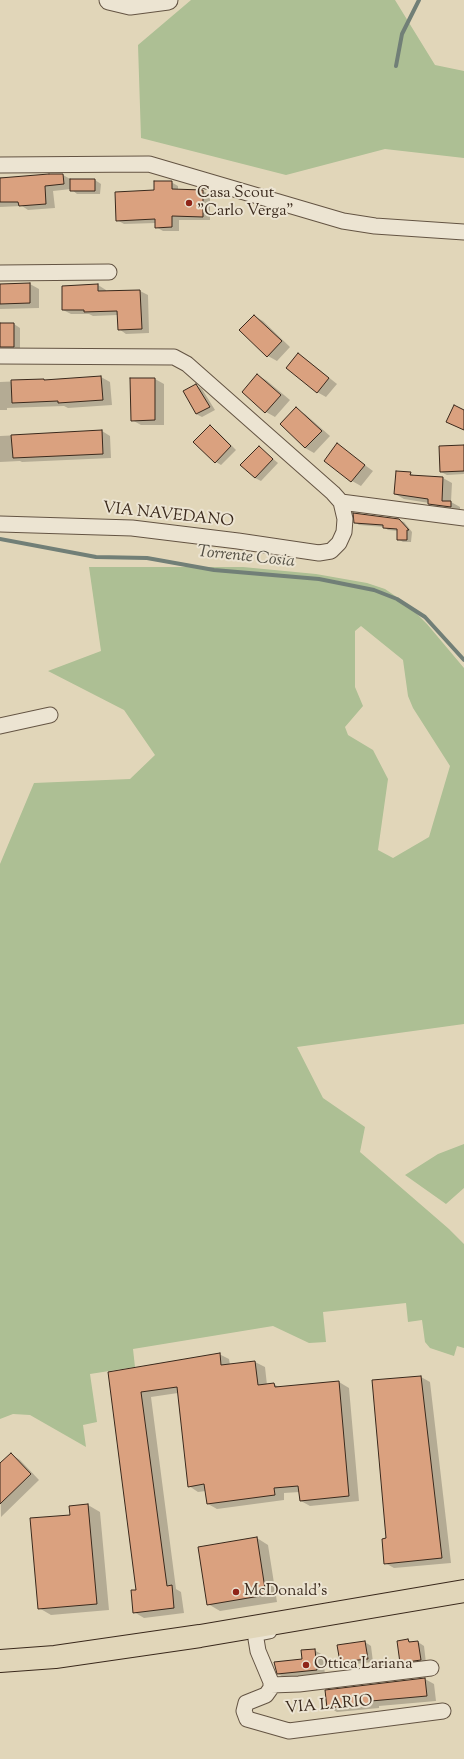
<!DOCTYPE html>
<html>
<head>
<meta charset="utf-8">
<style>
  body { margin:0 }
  canvas { display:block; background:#e1d6b9 }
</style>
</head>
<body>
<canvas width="464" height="1759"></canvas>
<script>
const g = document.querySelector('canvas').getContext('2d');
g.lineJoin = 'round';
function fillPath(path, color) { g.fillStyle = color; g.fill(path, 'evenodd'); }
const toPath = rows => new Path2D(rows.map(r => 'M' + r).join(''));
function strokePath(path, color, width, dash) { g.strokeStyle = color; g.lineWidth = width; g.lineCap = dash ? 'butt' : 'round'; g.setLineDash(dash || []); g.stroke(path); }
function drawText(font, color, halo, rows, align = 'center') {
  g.font = font + ' "Sorts Mill Goudy",serif'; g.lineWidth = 4; g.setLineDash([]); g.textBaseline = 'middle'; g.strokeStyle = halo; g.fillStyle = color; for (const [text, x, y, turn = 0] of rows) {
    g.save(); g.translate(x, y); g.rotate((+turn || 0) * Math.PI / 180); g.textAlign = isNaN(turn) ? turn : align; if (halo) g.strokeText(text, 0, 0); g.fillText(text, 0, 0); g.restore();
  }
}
fillPath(toPath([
  [191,0,395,0,435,65,464,71,464,158,385,149,286,175,141,138,138,45],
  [89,567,243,567,316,574,367,583,385,589,407,604,427,624,464,668,464,1024,297,1047,323,1098,365,1127,360,1152,449,1229,464,1244,464,1348,457,1346,454,1356,430,1348,425,1342,422,1320,408,1322,406,1303,323,1312,326,1342,309,1343,273,1326,133,1349,135,1367,90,1374,97,1422,83,1425,86,1447,30,1415,13,1414,0,1419,0,864,34,783,130,779,155,755,124,710,48,671,101,651],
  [361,626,403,660,408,696,413,708,450,766,429,837,393,858,378,850,388,779,373,750,348,735,345,727,363,706,355,687,355,631],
  [464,1144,464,1188,446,1204,405,1175,438,1154]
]), '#adbf94');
fillPath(toPath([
  [63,175,72,180,95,180,101,184,100,194,77,194,71,189,53,191,55,208,28,210,22,206,0,207,0,177,8,178],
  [171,182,178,186,178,190,203,191,210,195,210,220,179,220,179,231,163,231,156,227,156,223,124,224,117,220],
  [30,284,39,289,39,308,0,309,0,285],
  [98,285,106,290,106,292,140,291,148,295,149,333,126,334,119,329,118,315,93,316,89,314,71,314,63,310],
  [254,316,263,321,290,347,277,361,268,356],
  [0,324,14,324,20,328,20,350,0,350],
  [298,354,307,360,337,384,326,397,317,392],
  [257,375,266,380,290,400,275,417,266,412],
  [101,377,110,382,112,405,68,408,64,406,7,408,7,410,0,410,0,382,44,380,46,381],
  [155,379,164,384,164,425,141,425,132,420],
  [196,385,202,389,215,410,202,417,196,414],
  [296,409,305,414,330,436,314,453,305,448],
  [210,427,216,430,236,450,221,465,216,462],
  [102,431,110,436,111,458,22,462,20,461,0,462,0,436],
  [337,445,373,471,361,486,352,481],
  [464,446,464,474,447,475,441,472],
  [259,447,278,463,261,481,255,478],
  [410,473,415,476,443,478,452,483,451,502,460,507,460,512,439,509,429,503,404,499,395,494],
  [399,520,404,522,412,532,411,542,403,542,398,539,398,531,388,530,384,527,359,525,355,522],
  [219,1354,229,1359,230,1365,255,1362,265,1367,267,1385,274,1384,280,1388,339,1382,349,1388,359,1501,310,1506,301,1501,300,1492,284,1493,284,1500,217,1509,208,1504,206,1491,198,1492,189,1486,178,1393,151,1397,176,1589,181,1592,184,1613,144,1618,134,1612,137,1590,109,1373],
  [421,1377,430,1382,451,1563,394,1568,385,1563,388,1539,373,1381],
  [11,1454,20,1460,39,1480,1,1517,0,1465],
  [88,1505,100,1512,109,1610,51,1615,39,1608,71,1515],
  [257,1538,268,1545,277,1602,220,1611,208,1604],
  [408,1640,413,1643,418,1642,424,1646,426,1663,407,1666,401,1662],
  [365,1642,371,1646,373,1662,347,1665,341,1662,338,1646],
  [314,1650,323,1655,325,1675,287,1679,278,1674,303,1660],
  [425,1679,434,1684,436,1701,379,1706,379,1708,337,1712,328,1707,326,1691]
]), '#0003');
strokePath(toPath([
  [396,66,402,34,419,0],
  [0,539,96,557,147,558,214,570,319,579,374,590,397,599,425,617,464,660]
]), '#717f77', 4);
const building = toPath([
  [49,174,63,174,64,184,45,186,46,204,19,206,18,202,0,202,0,178,49,174],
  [70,179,95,179,95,191,70,191,70,179],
  [154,181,172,181,172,189,203,190,203,217,172,216,172,227,155,228,155,219,116,221,115,192,154,190,154,181],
  [30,283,30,303,0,304,0,284,30,283],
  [98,284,98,291,140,290,142,329,118,330,117,311,84,312,84,310,62,310,62,286,98,284],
  [254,315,282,341,267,357,239,330,254,315],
  [0,323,14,323,14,347,0,347,0,323],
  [298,353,329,378,317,393,286,368,298,353],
  [257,374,281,395,265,413,242,392,257,374],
  [101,376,103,400,58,403,58,401,12,403,11,380,44,379,44,380,101,376],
  [130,378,155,378,155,420,131,421,130,378],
  [196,384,210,407,196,414,183,391,196,384],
  [454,405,464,410,464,430,446,422,454,405],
  [296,407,322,431,305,448,280,424,296,407],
  [210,425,231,446,215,463,193,442,210,425],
  [102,430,103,454,13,458,11,435,102,430],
  [337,443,365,465,351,482,324,461,337,443],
  [464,445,464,471,440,472,439,446,464,445],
  [259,446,273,459,255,478,240,465,259,446],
  [396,471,411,472,410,475,443,477,442,501,451,501,451,507,428,504,428,499,394,494,396,471],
  [353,513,399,519,409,530,407,530,407,540,397,540,397,529,383,528,383,525,354,523,353,513],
  [220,1353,221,1365,255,1361,258,1385,274,1383,275,1387,339,1381,349,1496,300,1501,298,1486,274,1488,275,1495,207,1504,204,1484,188,1487,177,1387,141,1392,167,1586,172,1585,174,1608,133,1613,131,1590,136,1590,108,1372,220,1353],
  [421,1376,442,1558,384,1564,382,1539,386,1538,372,1380,421,1376],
  [11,1453,31,1474,0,1504,0,1463,11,1453],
  [88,1504,97,1604,38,1609,30,1518,70,1515,69,1506,88,1504],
  [257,1537,266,1595,207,1605,198,1547,257,1537],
  [408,1639,409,1642,418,1641,421,1660,400,1663,397,1641,408,1639],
  [365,1641,368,1659,340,1662,337,1645,365,1641],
  [315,1649,317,1670,277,1674,274,1662,302,1659,301,1650,315,1649],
  [425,1678,427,1696,371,1701,371,1704,327,1708,325,1690,425,1678]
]);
fillPath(building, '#daa17f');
strokePath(building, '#3a291c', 1);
const minor = toPath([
  [0,165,149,164,343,221,375,226,464,232],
  [0,273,109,272],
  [0,356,174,357,187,364,333,493,341,502,345,519,344,532,339,543,331,551,319,553,238,541,132,528,0,524],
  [341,502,464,518],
  [0,726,50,715],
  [270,1626,269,1631,259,1633,256,1639,258,1651,271,1682,271,1688,266,1695,246,1703,244,1711,247,1719,289,1731,443,1711],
  [271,1685,299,1684,431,1668]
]);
const tertiary = toPath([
  [109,0,130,5,168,0]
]);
const primary = toPath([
  [0,1661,55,1657,200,1636,464,1591]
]);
strokePath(minor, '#645443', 17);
strokePath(tertiary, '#645443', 21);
strokePath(primary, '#3a291c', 24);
strokePath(minor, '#ece4d2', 15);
strokePath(tertiary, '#ece4d2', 19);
strokePath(primary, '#e1d6b9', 22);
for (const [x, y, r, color] of [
  [189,203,4,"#8f2418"],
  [236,1592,4,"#8f2418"],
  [306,1665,4,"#8f2418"]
]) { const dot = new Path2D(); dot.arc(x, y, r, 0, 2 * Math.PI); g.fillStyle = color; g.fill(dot); strokePath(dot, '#ece4d2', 1.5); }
drawText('16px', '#3a291c', '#ece4d2', [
  ["Casa Scout",197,194],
  ["\"Carlo Verga\"",197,212],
  ["McDonald's",244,1592],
  ["Ottica Lariana",314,1665]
], 'left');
drawText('16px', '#3a291c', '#ece4d2', [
  ["VIA NAVEDANO",168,516,6],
  ["VIA LARIO",329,1706,-5]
]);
drawText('italic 17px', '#514d42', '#ece4d2', [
  ["Torrente Cosia",246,558,6]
]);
</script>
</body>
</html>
